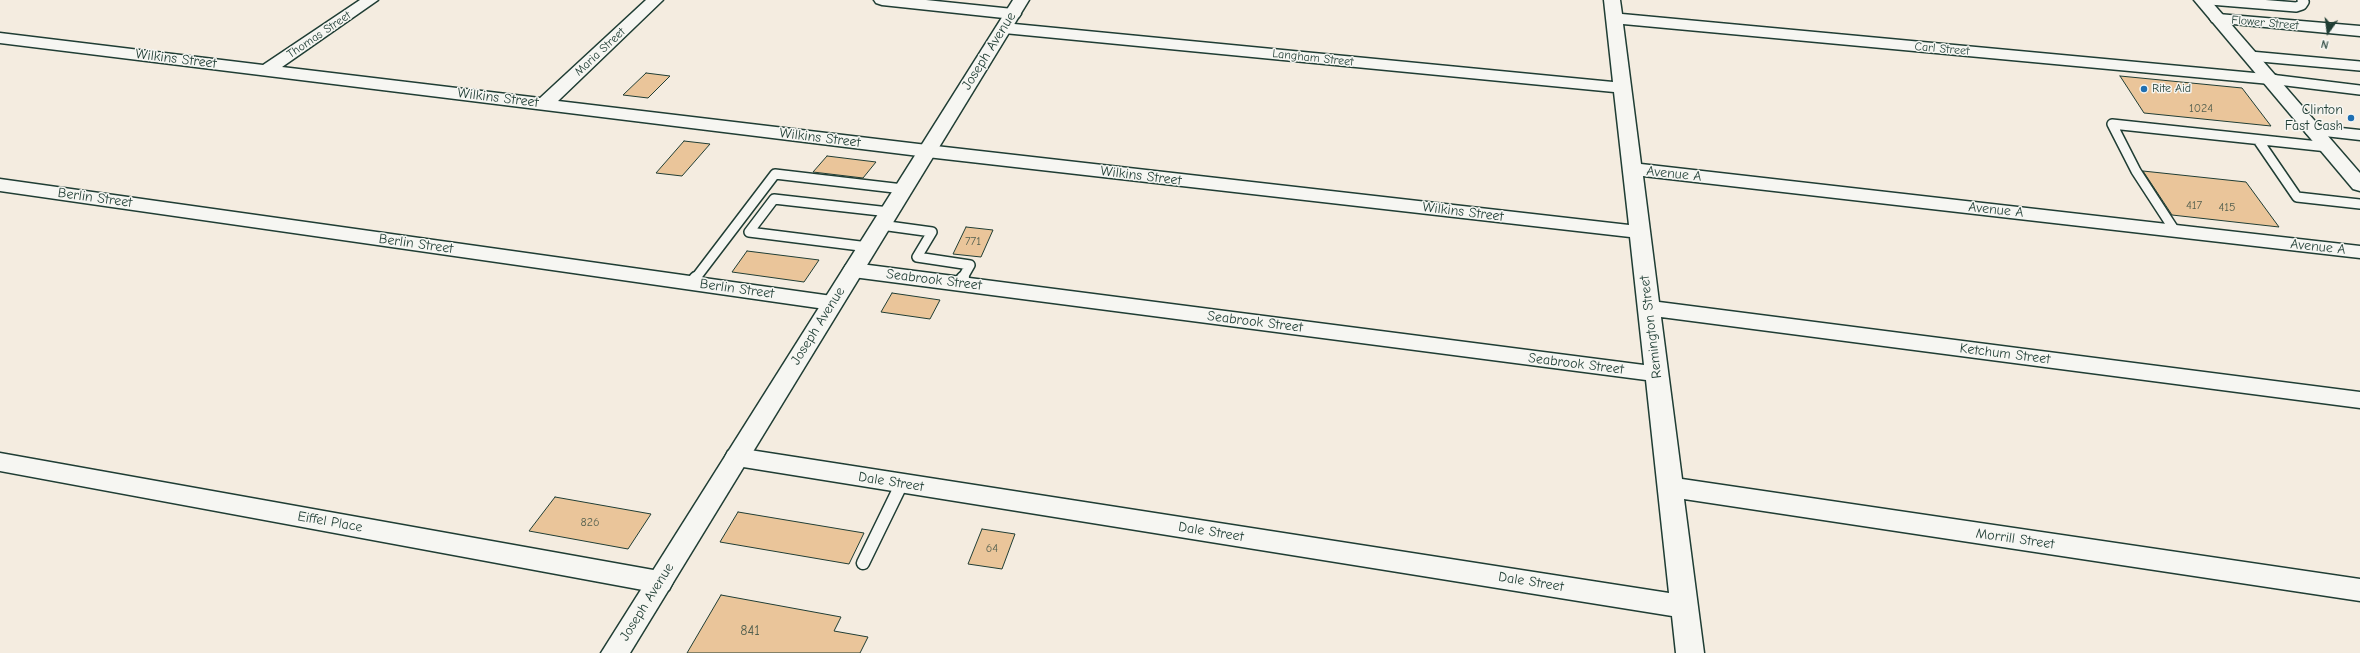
<!DOCTYPE html>
<html>
<head>
<meta charset="utf-8">
<style>
  body { margin:0 }
  #map { position:relative; width:2360px; height:653px; overflow:hidden; background:#f4ece0; font-family:"Comic Neue",sans-serif }
  canvas { display:block }
  .north { position:absolute; left:2308px; top:12px; width:40px; height:40px; -webkit-text-stroke:3px #f6f6f2; paint-order:stroke; rotate:194deg; font-size:11px; font-weight:700; line-height:16px; text-align:center; color:#1f3d34 }
  .north::after { content:''; display:block; margin:auto; width:14px; height:18px; background:#1f3d34; clip-path:polygon(50% 0,100% 100%,50% 72%,0 100%) }
</style>
</head>
<body>
<div id="map">
<canvas width="2360" height="653"></canvas>
<div class="north">N</div>
</div>
<script>
const g = document.querySelector('canvas').getContext('2d');
g.lineJoin = 'round';
function fillPath(path, color) { g.fillStyle = color; g.fill(path, 'evenodd'); }
const toPath = rows => new Path2D(rows.map(r => 'M' + r).join(''));
function strokePath(path, color, width, dash) { g.strokeStyle = color; g.lineWidth = width; g.lineCap = dash ? 'butt' : 'round'; g.setLineDash(dash || []); g.stroke(path); }
function drawText(font, color, halo, rows, align = 'center') {
  g.font = font + ' "Comic Neue",sans-serif'; g.lineWidth = 3; g.setLineDash([]); g.textBaseline = 'middle'; g.strokeStyle = halo; g.fillStyle = color; for (const [text, x, y, turn = 0] of rows) {
    g.save(); g.translate(x, y); g.rotate((+turn || 0) * Math.PI / 180); g.textAlign = isNaN(turn) ? turn : align; if (halo) g.strokeText(text, 0, 0); g.fillText(text, 0, 0); g.restore();
  }
}
const building = toPath([
  [646,73,670,76,648,98,623,95,646,73],
  [2120,76,2242,88,2271,126,2144,113,2120,76],
  [684,141,710,144,682,176,656,173,684,141],
  [827,156,876,162,863,178,813,172,827,156],
  [2143,171,2246,182,2279,227,2172,215,2143,171],
  [966,227,993,230,981,257,953,254,966,227],
  [747,251,819,260,804,282,732,272,747,251],
  [892,293,940,300,930,319,881,312,892,293],
  [555,497,651,514,628,549,529,531,555,497],
  [738,512,864,533,849,564,720,542,738,512],
  [982,529,1015,534,1002,569,968,564,982,529],
  [721,595,841,617,834,631,868,637,860,653,687,653,721,595]
]);
fillPath(building, '#eac59a');
strokePath(building, '#1f3d34', 1);
const serviceFar1 = toPath([
  [2210,0,2296,7,2302,5,2304,2,2302,0],
  [2250,56,2360,66],
  [2270,79,2360,90],
  [2258,140,2297,197,2360,204],
  [881,225,932,232,917,257,970,265,962,279],
  [2175,231,2136,171,2112,124,2328,147],
  [868,247,749,232,774,199,889,212],
  [695,279,775,174,903,189]
]);
const service = toPath([
  [692,283,696,278],
  [959,284,963,278],
  [863,563,902,483]
]);
const minor = toPath([
  [360,0,378,0,282,67,540,98,646,0,663,0,558,101,927,145,1629,225,1614,92,1004,33,998,31,996,28,998,25,1004,23,1613,82,1604,0,1620,0,1622,14,2276,75,2279,79,2276,83,2270,84,1623,24,1641,164,2360,246,2360,258,1643,176,1659,302,2360,392,2360,408,1661,317,1682,479,2360,579,2360,601,1684,499,1704,653,1676,653,1672,616,737,466,728,463,725,457,728,451,737,448,1669,593,1646,380,853,277,846,275,843,270,846,265,853,263,1644,365,1630,237,927,157,0,43,0,33,263,65,360,0],
  [874,0,926,0,1013,9,1019,11,1021,14,1019,17,1013,19,882,5,876,3,874,0],
  [2218,14,2360,26,2360,36,2212,22,2210,19,2212,16,2218,14],
  [2313,125,2360,130,2360,140,2307,134,2304,130,2307,126,2313,125],
  [0,179,832,296,840,298,843,303,840,308,832,310,0,191,0,179],
  [0,453,659,571,669,574,673,582,669,590,659,593,0,471,0,453]
]);
const tertiary = toPath([
  [2194,0,2210,0,2360,173,2360,191,2353,189,2194,0]
]);
const secondary = toPath([
  [1013,0,1029,0,630,653,601,653,1013,0]
]);
strokePath(serviceFar1, '#1f3d34', 12);
strokePath(service, '#1f3d34', 15);
strokePath(minor, '#1f3d34', 3);
strokePath(tertiary, '#1f3d34', 3);
strokePath(secondary, '#1f3d34', 3);
strokePath(serviceFar1, '#f6f6f2', 9);
strokePath(service, '#f6f6f2', 12);
fillPath(minor, '#f6f6f2');
fillPath(tertiary, '#f6f6f2');
fillPath(secondary, '#f6f6f2');
for (const [x, y, r, color] of [
  [2144,89,4,"#1f6fb2"],
  [2351,118,4,"#1f6fb2"]
]) { const dot = new Path2D(); dot.arc(x, y, r, 0, 2 * Math.PI); g.fillStyle = color; g.fill(dot); strokePath(dot, '#f6f6f2', 1.5); }
drawText('12px', '#1f3d34', '#f6f6f2', [
  ["Flower Street",2265,23,5],
  ["Thomas Street",319,35,-34],
  ["Carl Street",1942,49,5],
  ["Maria Street",600,52,-43],
  ["Langham Street",1313,58,6]
]);
drawText('12px', '#1f3d34', '#f6f6f2', [
  ["Rite Aid",2152,89]
], 'left');
drawText('12px', '#525f4e', null, [
  ["1024",2201,109],
  ["417",2194,206],
  ["415",2227,208],
  ["771",973,242],
  ["826",590,523],
  ["64",992,549]
]);
drawText('14px', '#1f3d34', '#f6f6f2', [
  ["Joseph Avenue",989,51,-58],
  ["Wilkins Street",176,59,7],
  ["Wilkins Street",498,98,7],
  ["Wilkins Street",820,138,7],
  ["Avenue A",1674,174,6],
  ["Wilkins Street",1141,176,7],
  ["Berlin Street",95,198,8],
  ["Avenue A",1996,210,6],
  ["Wilkins Street",1463,212,7],
  ["Berlin Street",416,244,8],
  ["Avenue A",2318,247,6],
  ["Seabrook Street",934,280,7],
  ["Berlin Street",737,289,8],
  ["Seabrook Street",1255,322,7],
  ["Joseph Avenue",818,326,-58],
  ["Remington Street",1651,327,-97],
  ["Ketchum Street",2005,354,7],
  ["Seabrook Street",1576,364,7],
  ["Dale Street",891,482,9],
  ["Eiffel Place",330,522,10],
  ["Dale Street",1211,532,9],
  ["Morrill Street",2015,539,8],
  ["Dale Street",1531,582,9],
  ["Joseph Avenue",647,602,-58]
]);
drawText('14px', '#1f3d34', '#f6f6f2', [
  ["Clinton",2343,110],
  ["Fast Cash",2343,126]
], 'right');
drawText('14px', '#525f4e', null, [
  ["841",750,631]
]);
</script>
</body>
</html>
